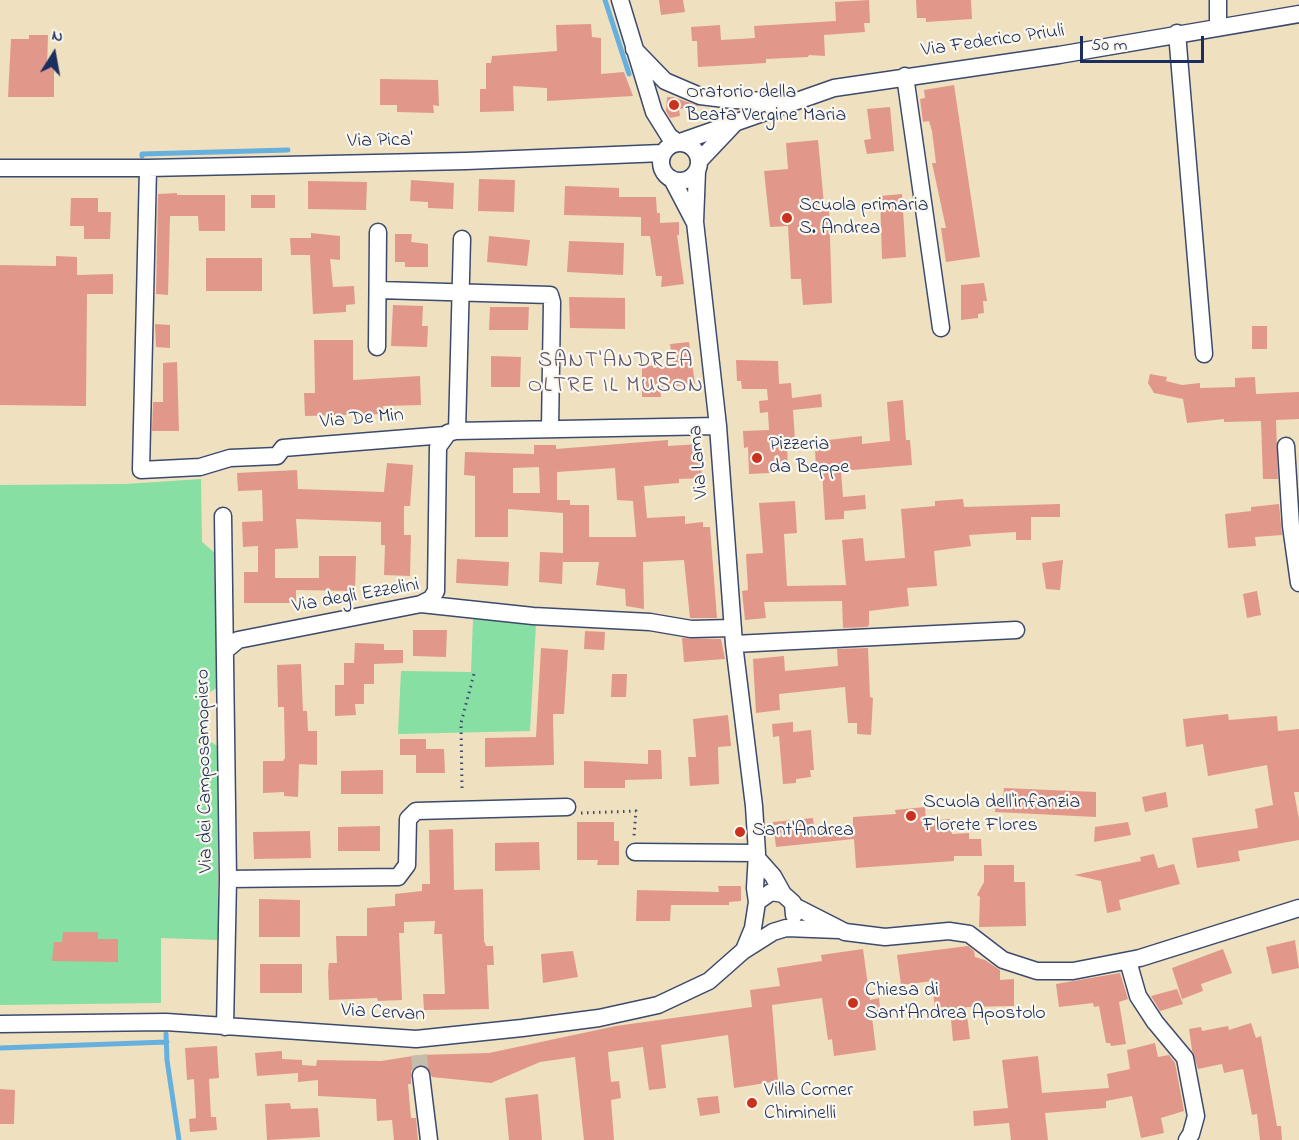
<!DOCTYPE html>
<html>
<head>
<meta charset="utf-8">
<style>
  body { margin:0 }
  #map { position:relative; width:1299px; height:1140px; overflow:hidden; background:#efe0c0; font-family:"Indie Flower",sans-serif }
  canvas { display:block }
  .north { position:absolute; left:24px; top:24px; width:60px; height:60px; -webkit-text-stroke:4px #fbf7ec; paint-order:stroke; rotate:11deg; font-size:16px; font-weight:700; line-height:24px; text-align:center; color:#1b2f5e }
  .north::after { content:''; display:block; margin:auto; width:21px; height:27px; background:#1b2f5e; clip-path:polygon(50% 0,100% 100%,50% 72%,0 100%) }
  .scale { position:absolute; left:1080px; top:36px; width:124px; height:27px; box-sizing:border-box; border:3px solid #1b2f5e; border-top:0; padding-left:8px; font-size:18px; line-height:21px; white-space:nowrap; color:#1b2f5e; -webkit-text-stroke:4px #fbf7ec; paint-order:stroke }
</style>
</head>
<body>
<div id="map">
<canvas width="1299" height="1140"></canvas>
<div class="north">N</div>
<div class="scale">50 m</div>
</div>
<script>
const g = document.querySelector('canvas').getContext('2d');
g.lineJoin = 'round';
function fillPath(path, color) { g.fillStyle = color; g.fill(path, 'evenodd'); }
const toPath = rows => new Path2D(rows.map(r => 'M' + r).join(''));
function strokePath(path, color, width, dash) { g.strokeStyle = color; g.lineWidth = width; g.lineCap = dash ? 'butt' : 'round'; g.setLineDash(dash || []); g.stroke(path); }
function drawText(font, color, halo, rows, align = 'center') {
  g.font = font + ' "Indie Flower",sans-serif'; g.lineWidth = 4.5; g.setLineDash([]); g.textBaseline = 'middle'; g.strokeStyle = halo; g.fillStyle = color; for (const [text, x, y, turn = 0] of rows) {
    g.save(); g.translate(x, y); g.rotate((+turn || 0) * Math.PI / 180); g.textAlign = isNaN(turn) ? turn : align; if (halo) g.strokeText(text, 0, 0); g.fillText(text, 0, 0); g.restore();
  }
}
fillPath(toPath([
  [201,479,202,542,214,552,217,688,205,695,205,739,218,746,218,940,161,938,161,1003,0,1005,0,485,125,484],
  [473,619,536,624,530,731,398,734,401,671,471,672]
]), '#87dfa3');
strokePath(toPath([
  [605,0,629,74],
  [142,156,142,154,288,150],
  [166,1034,167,1060,179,1140],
  [0,1048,167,1042]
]), '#66b0de', 5);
fillPath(toPath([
  [659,0,683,0,685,12,661,15],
  [869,0,870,23,864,23,865,32,824,35,825,56,809,55,808,57,766,59,766,63,698,67,697,41,692,41,691,27,720,25,721,40,755,38,754,26,836,21,835,2],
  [916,0,971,0,972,19,926,22,926,18,917,18],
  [591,24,592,37,601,38,601,74,624,72,633,96,547,101,547,88,513,86,514,111,480,112,480,89,486,89,486,63,491,63,492,56,557,51,556,25],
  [29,35,48,35,47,68,54,68,54,97,8,97,11,39,29,39],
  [380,79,438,80,439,106,433,105,434,113,397,112,397,105,380,105],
  [954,85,980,257,946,262,941,228,946,228,932,163,936,163,932,131,929,121,923,122,920,99,925,98,924,90],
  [667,97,673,97,699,106,679,109,680,116,670,118,666,111],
  [890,107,894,151,867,154,864,140,871,139,867,109],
  [818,140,824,204,829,204,832,303,803,305,801,279,791,279,788,226,770,227,764,171,788,169,786,143],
  [479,179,515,180,514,212,478,211],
  [411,180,454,183,453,209,428,208,428,202,410,201],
  [308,181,367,182,366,210,308,209],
  [565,186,619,188,619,197,656,197,657,213,660,213,660,223,679,222,679,235,677,235,684,284,661,287,662,276,656,276,650,236,641,236,641,217,564,215],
  [177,193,177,195,225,195,225,231,199,231,198,216,170,216,168,295,156,294,158,194],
  [902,194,906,257,882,259,880,196],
  [251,195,275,195,275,208,251,208],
  [71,198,98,198,98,212,111,212,110,239,84,239,84,226,70,226],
  [311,233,340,236,340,260,330,259,333,287,354,286,355,304,346,305,346,312,313,314,310,255,291,255,290,238,311,238],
  [395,234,412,234,411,242,428,244,428,267,405,267,405,262,395,262],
  [489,236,530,240,527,266,487,262],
  [569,241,624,243,623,275,567,272],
  [56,256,77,257,77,275,113,274,113,294,87,294,86,406,0,405,0,265,56,266],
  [206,258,262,258,262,291,206,291],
  [984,283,987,301,983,301,984,313,978,314,978,318,961,320,961,285],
  [569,297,625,298,625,329,570,328],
  [393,305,423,306,422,326,428,326,427,347,391,346],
  [490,307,529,307,528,330,489,330],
  [155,324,170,325,170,348,156,347],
  [1252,326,1267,326,1267,349,1252,349],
  [314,340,353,340,353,380,420,376,421,405,383,406,384,414,305,416,304,393,315,393],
  [689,342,695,384,660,388,661,397,642,397,642,366,673,365,670,344],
  [491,356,521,357,520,387,491,387],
  [736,360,778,361,779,384,791,383,792,398,821,394,822,407,793,410,795,440,787,440,788,472,749,474,748,447,744,448,743,431,769,430,768,412,760,413,759,401,768,400,767,389,742,389,741,381,737,381],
  [177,362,179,431,152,431,153,402,163,402,163,363],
  [1150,374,1167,377,1166,381,1182,385,1200,383,1200,388,1235,387,1235,378,1255,377,1256,394,1299,392,1299,419,1276,420,1278,479,1263,479,1261,421,1224,422,1224,419,1187,423,1183,399,1154,393,1148,383],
  [903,400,906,440,910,440,912,465,841,471,843,497,865,495,866,509,844,511,844,519,825,520,822,472,816,473,815,447,828,446,828,440,862,436,862,444,890,441,887,402],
  [668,440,668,446,700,444,702,478,679,479,679,483,644,486,647,518,685,516,685,524,703,522,703,527,710,527,717,618,690,618,684,560,643,562,644,609,626,606,625,589,596,585,599,562,563,562,563,558,562,584,539,582,540,552,563,553,563,513,508,509,508,537,475,537,475,476,464,475,465,452,534,454,534,445,556,445,556,449],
  [539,467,540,493,513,493,513,468],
  [615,468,617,500,633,501,636,537,589,537,589,505,570,505,570,500,557,500,557,472],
  [387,463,413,465,410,506,404,506,404,535,411,535,410,576,384,575,385,545,381,545,381,522,296,519,298,548,275,549,275,578,319,578,319,556,356,556,355,591,296,590,296,603,244,603,244,572,258,572,258,546,243,547,242,522,263,521,262,490,238,491,237,473,297,470,298,489,384,492],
  [963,499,964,507,1060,504,1060,517,1031,517,1031,540,1016,540,1016,532,969,535,971,546,934,551,937,586,907,588,909,606,869,611,869,625,867,627,843,628,842,601,764,602,766,618,745,620,742,591,748,590,746,554,763,553,759,503,795,501,797,533,784,534,787,586,846,585,842,540,863,538,865,561,905,558,901,509,935,506,935,501],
  [1279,504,1282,535,1255,537,1256,546,1228,548,1225,514,1251,511,1251,507],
  [457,559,509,562,508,586,456,583],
  [1063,560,1060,590,1046,589,1042,563],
  [1257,591,1261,615,1247,618,1243,594],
  [413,630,447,630,446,657,413,656],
  [585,631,605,632,604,650,584,649],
  [682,638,721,639,725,659,684,662],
  [355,643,384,644,384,650,403,650,403,663,374,664,374,684,364,684,364,704,355,704,356,715,335,716,335,685,344,685,344,663,354,663],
  [541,648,568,650,564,714,553,714,554,765,485,767,485,738,536,737],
  [868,648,870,697,873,698,871,735,857,734,857,723,848,723,845,687,779,694,780,710,756,713,753,659,784,656,785,671,838,666,837,649],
  [301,664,303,711,307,711,308,731,317,731,317,765,299,764,298,797,284,796,284,792,263,793,263,761,283,761,285,758,284,707,278,707,277,665],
  [612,674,627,674,626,697,611,697],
  [1228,714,1229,720,1277,716,1278,731,1299,729,1299,792,1294,792,1299,819,1299,840,1238,851,1240,861,1197,868,1192,838,1258,828,1255,809,1273,805,1267,765,1208,776,1203,744,1186,747,1183,719],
  [728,715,731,746,718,747,719,784,690,786,688,757,696,757,693,719],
  [793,722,793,732,811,730,814,770,810,770,811,777,796,779,796,783,783,784,779,736,773,737,772,724],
  [400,739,426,739,426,749,444,749,445,773,416,773,416,755,400,755],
  [648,750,661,750,662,779,625,780,625,788,584,788,584,761,648,764],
  [383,770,383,794,341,794,341,771],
  [1004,788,1096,792,1096,817,995,812,996,799,1003,799],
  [1166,792,1168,807,1145,812,1142,797],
  [925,807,926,821,950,819,952,834,969,833,969,839,981,839,982,856,954,856,954,861,856,868,854,839,776,847,773,822,813,818,814,829,853,826,853,817,896,814,895,810],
  [577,822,614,822,614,841,619,841,619,865,597,865,598,860,577,860],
  [1128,822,1131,835,1094,842,1095,827],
  [380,826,380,851,338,851,338,827],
  [453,829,454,890,483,889,484,941,486,946,493,946,494,965,487,965,489,1009,424,1010,423,994,445,994,442,934,434,934,435,921,404,922,404,933,399,933,402,1000,378,1001,377,998,329,1000,328,972,329,963,337,963,336,936,367,936,367,908,395,906,395,894,422,891,422,884,430,884,429,830],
  [310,831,311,858,254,859,253,832],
  [539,842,540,870,495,871,495,843],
  [1154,854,1158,868,1174,864,1180,884,1119,900,1121,910,1107,913,1101,881,1074,875,1141,861,1140,857],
  [984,865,1014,865,1014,882,1025,882,1026,926,979,927,980,897,977,895,984,882],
  [718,886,741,886,741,901,729,902,729,905,671,905,670,921,636,921,637,890,719,892],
  [259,899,300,900,300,937,259,937],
  [63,932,98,932,98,939,118,939,118,962,52,961,54,942,62,942],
  [1295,940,1299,968,1272,974,1266,947],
  [968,946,974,951,975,957,985,960,1000,970,1000,980,1014,979,1014,1006,966,1007,970,1039,953,1041,950,1009,935,1010,932,981,901,985,897,955],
  [863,949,870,1000,879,998,881,1016,872,1017,876,1050,834,1056,832,1039,828,1040,822,998,772,1005,778,1081,734,1088,728,1035,661,1045,666,1088,649,1090,643,1047,608,1052,611,1082,619,1081,621,1098,611,1100,614,1140,584,1140,575,1057,540,1062,491,1083,432,1077,426,1066,415,1066,411,1071,411,1084,408,1084,411,1118,416,1118,418,1140,394,1140,392,1120,377,1121,376,1099,318,1096,318,1080,298,1082,298,1073,257,1076,255,1053,282,1051,282,1059,302,1060,302,1065,316,1066,317,1060,381,1061,419,1055,489,1053,616,1026,752,1007,750,990,780,986,777,968,822,961,821,955],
  [1223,949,1232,973,1201,984,1203,991,1182,999,1172,968],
  [573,951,578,977,543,983,541,954],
  [260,964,302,964,302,993,260,993],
  [1120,973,1128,999,1119,1002,1126,1044,1111,1046,1110,1043,1106,1043,1099,1006,1094,1007,1093,1003,1059,1007,1056,984],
  [1177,989,1183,1004,1160,1011,1151,996],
  [1251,1023,1256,1038,1261,1036,1277,1126,1281,1126,1282,1140,1260,1140,1257,1114,1252,1115,1243,1069,1224,1073,1222,1064,1198,1069,1192,1050,1189,1029,1201,1027,1202,1031,1228,1026,1229,1030],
  [1155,1043,1158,1057,1169,1055,1175,1063,1184,1111,1161,1118,1164,1133,1141,1138,1132,1096,1106,1101,1106,1108,1045,1113,1048,1140,1011,1140,1009,1123,974,1126,973,1111,1008,1108,1002,1060,1038,1056,1042,1093,1109,1088,1107,1074,1130,1069,1127,1050],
  [217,1046,219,1078,209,1079,211,1117,216,1117,217,1130,190,1132,189,1119,196,1118,194,1079,187,1080,185,1048],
  [0,1089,15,1090,14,1124,0,1124],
  [538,1094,542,1140,509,1140,505,1098],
  [718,1096,720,1113,700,1116,697,1098],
  [290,1103,291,1109,318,1108,320,1137,267,1140,265,1104]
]), '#e1988a');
strokePath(toPath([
  [419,1055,421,1075]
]), '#c5bdac', 16, [16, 8]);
const minor = toPath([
  [620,0,654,112,669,136,678,143],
  [1218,0,1218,26],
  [1177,33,1204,354],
  [634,49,665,81,700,96,733,100,781,101],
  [905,76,941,328],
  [680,142,834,88,1059,55,1299,14],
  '661 162a19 19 0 1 1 38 0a19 19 0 1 1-38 0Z',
  [699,161,734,124],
  [0,168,148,168,466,161,663,153],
  [148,168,141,470,200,467,230,458,277,456,283,448,445,435],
  [697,171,695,222,718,426,734,644,754,806,757,853,755,888,757,902,753,928,744,950],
  [672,179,694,221],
  [378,290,550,295,552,302,550,429],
  [377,347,378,232],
  [457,431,462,239],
  [1286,446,1291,526,1299,583],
  [223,516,228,879,225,1027],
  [421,604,431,599,436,591,438,447,448,433,455,431,718,426],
  [734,644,1016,630],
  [226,650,238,640,421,604,533,616,650,622,691,629,733,628],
  [635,852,757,853],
  [757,858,773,876,783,894],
  [228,879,398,877,407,865,408,819,416,811,567,807],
  [757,902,771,892,783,894,793,903,794,915],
  [794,906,845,932,885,937,949,931,969,934,1003,960,1037,971,1073,971,1140,958,1299,908],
  [1128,961,1138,996,1155,1022,1185,1058,1196,1116,1191,1134,1187,1140],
  [0,1024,166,1022,416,1039,522,1028,599,1018,658,1005,709,981,743,951,773,932,786,928,839,930],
  [421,1075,429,1140]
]);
strokePath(minor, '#3b4a6d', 19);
strokePath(toPath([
  [462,788,461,723,474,674],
  [581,813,636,811,634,836]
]), '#3b4a6d', 3, [1.5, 4.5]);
strokePath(minor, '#fff', 16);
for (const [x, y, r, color] of [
  [674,105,6,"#c8321e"],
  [787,218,6,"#c8321e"],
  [757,458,6,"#c8321e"],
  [911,816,6,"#c8321e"],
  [740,832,6,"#c8321e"],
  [853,1003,6,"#c8321e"],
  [752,1103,6,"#c8321e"]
]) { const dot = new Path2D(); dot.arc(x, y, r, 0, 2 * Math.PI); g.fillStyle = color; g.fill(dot); strokePath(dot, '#fbf7ec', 2); }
drawText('20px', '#1b2f5e', '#fbf7ec', [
  ["Via Federico Priuli",993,42,-8],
  ["Via Pica'",380,142,-1],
  ["Via De Min",362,420,-5],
  ["Via Lama",700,462,-95],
  ["Via degli Ezzelini",356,597,-10],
  ["Via dei Camposamopiero",206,771,-91],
  ["Via Cervan",383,1014,3]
]);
drawText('20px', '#1b2f5e', '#fbf7ec', [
  ["Oratorio della",686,94],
  ["Beata Vergine Maria",686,117],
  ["Scuola primaria",799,207],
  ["S. Andrea",799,230],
  ["Pizzeria",769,446],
  ["da Beppe",769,469],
  ["Scuola dell'infanzia",923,804],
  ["Florete Flores",923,827],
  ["Sant'Andrea",752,832],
  ["Chiesa di",865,992],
  ["Sant'Andrea Apostolo",865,1015],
  ["Villa Corner",764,1092],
  ["Chiminelli",764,1115]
], 'left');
g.letterSpacing = '1.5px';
drawText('22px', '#60546d', '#fbf7ec', [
  ["SANT'ANDREA",616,362],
  ["OLTRE IL MUSON",616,387]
]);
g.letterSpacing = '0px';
</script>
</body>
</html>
